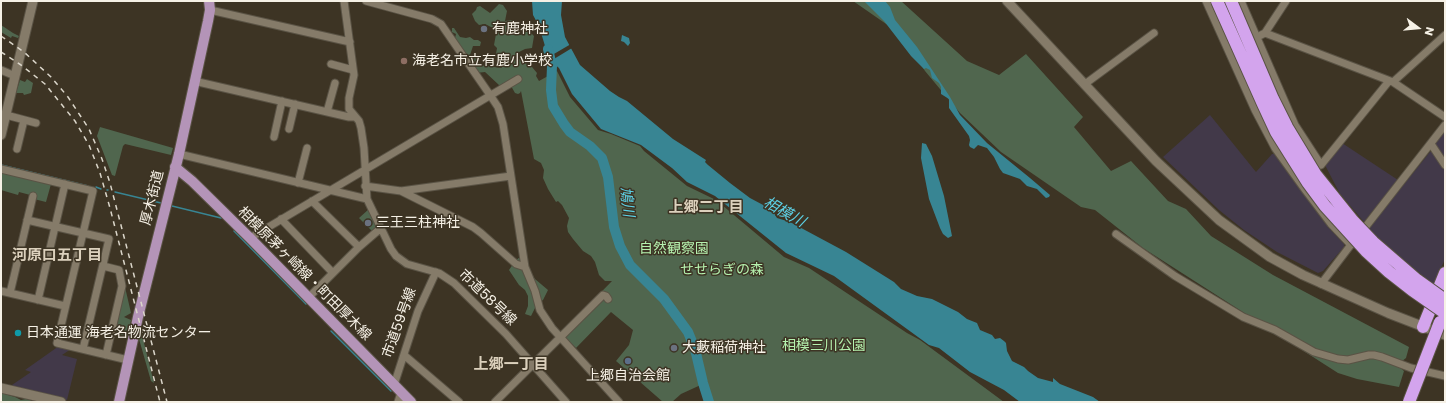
<!DOCTYPE html>
<html>
<head>
<meta charset="utf-8">
<style>
  body { margin:0 }
  #map { position:relative; width:1446px; height:403px; overflow:hidden; background:#3d3424; font-family:Poppins,sans-serif }
  canvas { display:block }
  .frame { position:absolute; inset:0; border:2px solid #f6f1e6; pointer-events:none }
  .north { position:absolute; left:1398px; top:8px; width:40px; height:40px; -webkit-text-stroke:3px #3d3424; paint-order:stroke; rotate:106deg; font-size:11px; font-weight:700; line-height:16px; text-align:center; color:#f6f1e6 }
  .north::after { content:''; display:block; margin:auto; width:14px; height:18px; background:#f6f1e6; clip-path:polygon(50% 0,100% 100%,50% 72%,0 100%) }
</style>
</head>
<body>
<div id="map">
<canvas width="1446" height="403"></canvas>
<div class="frame"></div>
<div class="north">N</div>
</div>
<script>
const g = document.querySelector('canvas').getContext('2d');
g.lineJoin = 'round';
function fillPath(path, color) { g.fillStyle = color; g.fill(path, 'evenodd'); }
const toPath = rows => new Path2D(rows.map(r => 'M' + r).join(''));
function strokePath(path, color, width, dash) { g.strokeStyle = color; g.lineWidth = width; g.lineCap = dash ? 'butt' : 'round'; g.setLineDash(dash || []); g.stroke(path); }
function drawText(font, color, halo, rows, align = 'center') {
  g.font = font + ' Poppins,"Noto Sans JP",sans-serif'; g.lineWidth = 3; g.setLineDash([]); g.textBaseline = 'middle'; g.strokeStyle = halo; g.fillStyle = color; for (const [text, x, y, turn = 0] of rows) {
    g.save(); g.translate(x, y); g.rotate((+turn || 0) * Math.PI / 180); g.textAlign = isNaN(turn) ? turn : align; if (halo) g.strokeText(text, 0, 0); g.fillText(text, 0, 0); g.restore();
  }
}
fillPath(toPath([
  [1210,115,1256,172,1272,154,1274,154,1329,228,1344,244,1344,247,1323,271,1318,273,1277,252,1244,230,1219,210,1163,157],
  [1445,131,1445,161,1434,145],
  [1342,143,1398,180,1364,222,1340,194,1326,167,1326,165],
  [1430,152,1433,152,1445,168,1445,259,1434,284,1397,257,1368,229],
  [59,346,71,349,62,355,77,359,67,400,9,387,31,372,25,370]
]), '#423949');
fillPath(toPath([
  [853,1,901,1,967,61,999,75,1026,54,1083,117,1074,127,1111,171,1131,161,1168,201,1186,209,1211,236,1273,275,1409,347,1406,358,1397,365,1404,371,1399,387,1357,379,1338,373,1143,248,1095,210,1081,207,1001,152,960,113,925,71,902,35],
  [499,4,503,5,507,11,505,21,512,20,514,27,520,35,523,34,526,31,529,31,534,36,532,48,525,49,517,53,516,57,532,67,537,73,536,76,539,81,557,71,570,97,598,130,611,134,640,146,644,151,687,186,716,200,784,257,809,268,907,333,920,340,1004,402,711,402,705,383,681,394,672,402,663,402,616,361,629,345,633,330,611,312,576,348,561,333,612,281,605,281,599,275,595,262,591,256,583,251,573,239,568,232,567,226,569,218,562,205,558,201,556,202,548,189,543,178,544,170,541,163,534,159,521,91,520,93,518,94,515,93,511,86,499,85,485,72,476,73,468,60,469,58,475,56,478,60,477,63,478,65,502,68,499,62,504,60,506,56,503,53,496,54,497,48,494,45,496,34,495,32,495,29,485,24,479,25,475,21,472,14,476,10,477,7,480,6,490,13],
  [1,25,13,33,19,36,18,38,12,36,11,38,1,32],
  [452,28,454,28,460,37,466,38,470,37,474,40,478,40,481,42,480,46,473,46,470,55,466,55,455,38,456,34,452,32],
  [27,79,33,83,31,93,24,95,23,93,16,93,20,80,25,82],
  [100,127,173,148,171,155,125,144,123,146,115,176,112,175,97,136],
  [1,172,51,184,46,202,34,199,34,196,19,192,18,195,1,190],
  [369,209,378,225,375,229,372,231,359,218],
  [520,257,535,279,548,290,543,300,537,304,531,316,525,314,528,306,528,296,525,290,519,285,509,270,515,261],
  [125,287,131,313,124,317,131,320,128,337,114,333],
  [142,335,154,383,151,381,139,339],
  [1,393,15,397,21,400,26,399,31,400,30,402,1,402]
]), '#50664e');
fillPath(toPath([
  [532,1,562,1,561,15,565,37,580,65,610,91,619,97,627,101,673,139,706,160,705,162,708,165,730,183,750,198,765,206,766,208,771,212,775,212,775,215,777,218,790,222,846,252,894,282,901,289,917,296,932,299,958,312,967,319,977,323,980,330,992,335,995,339,1000,338,1004,341,1006,343,1007,351,1012,361,1024,367,1028,371,1038,378,1053,382,1053,378,1060,384,1093,397,1100,402,1020,402,1004,390,970,372,939,348,929,345,834,276,786,253,715,196,687,182,672,168,641,145,601,129,572,94,559,68,554,64,548,56,539,26,533,15],
  [864,1,885,1,890,7,895,20,917,47,950,97,960,115,987,143,1030,178,1050,195,1049,197,1046,198,1037,189,1027,186,1020,179,1003,173,1000,169,994,157,987,148,978,145,974,149,970,147,969,145,970,140,969,136,949,108,949,99,941,94,941,87,939,83,932,78,930,70,926,68,924,69,911,56,884,21],
  [622,35,629,38,630,43,628,46,624,42,621,41],
  [922,143,926,144,932,156,944,196,952,236,948,238,943,234,940,228,929,199,921,158]
]), '#388593');
fillPath(toPath([
  [571,44,572,48,549,62,547,58]
]), '#3d3424');
strokePath(toPath([
  [1,165,88,186],
  [96,187,101,189],
  [107,190,108,190],
  [115,192,161,203],
  [172,206,221,218],
  [234,231,306,304],
  [331,331,391,391]
]), '#388593', 1.5);
strokePath(toPath([
  [548,49,552,66,551,90,553,106,564,124,570,132,590,146,602,158,608,177,614,227,620,246,630,265,664,299,688,332,695,349,703,383,709,402]
]), '#388593', 10);
const street = toPath([
  [344,1,354,75,349,98,349,109,359,121,361,128,364,148,367,199,391,249,396,256,407,264,439,273,454,283,506,334,566,402],
  [366,1,432,19,441,24,490,95,498,107,503,124,525,267,535,291,540,310,552,328,619,402],
  [1206,1,1255,110,1275,148,1306,191,1331,224,1351,245],
  [1241,1,1295,125,1321,165,1389,81],
  [210,10,350,42],
  [1265,33,1393,82,1445,117],
  [1261,35,1265,33,1286,1],
  [331,64,353,70],
  [1,70,15,76],
  [194,81,349,117,354,117],
  [1393,82,1445,35],
  [1085,84,1154,33],
  [327,112,335,83],
  [6,115,36,123],
  [289,129,295,104],
  [274,137,282,101],
  [1431,144,1445,165],
  [17,149,24,120],
  [179,154,367,199],
  [1,169,93,191,57,343,128,360],
  [298,183,307,148],
  [365,186,401,191,511,176],
  [401,191,473,227,481,233,516,264,525,267],
  [312,201,359,247],
  [281,219,333,273],
  [27,220,109,239,83,349],
  [1116,234,1175,276,1243,317,1275,330,1314,352,1338,359,1348,360,1369,355,1374,355,1382,357,1411,368,1445,376],
  [1360,234,1445,125],
  [250,238,518,79],
  [103,266,119,270,122,286,106,355],
  [1321,284,1353,242],
  [1,291,65,306],
  [10,293,33,196],
  [308,298,359,247,381,228],
  [38,300,65,184],
  [404,355,459,402],
  [394,385,418,311,436,272],
  [495,402,603,295,606,296,608,299]
]);
const secondary = toPath([
  [1007,1,1156,161,1219,220,1270,257,1303,275,1388,313,1445,335],
  [1,135,33,1],
  [1,388,61,402],
  [399,402,402,393]
]);
const primary = toPath([
  [175,167,192,181,250,238,411,402],
  [119,402,138,317,179,154,208,21,210,10,209,1]
]);
const highway = toPath([
  [1423,327,1445,273]
]);
strokePath(street, '#5a5345', 9);
strokePath(secondary, '#5a5345', 11);
strokePath(primary, '#5a5345', 12);
strokePath(highway, '#5a5345', 14);
strokePath(street, '#857b69', 7);
strokePath(secondary, '#857b69', 9);
strokePath(primary, '#b494b8', 10);
strokePath(highway, '#d3a4ed', 12);
strokePath(toPath([
  [1,36,24,52,51,77,68,97,89,129,102,159,110,183,167,402],
  [1,52,21,65,45,84,75,121,89,145,100,173,110,208,160,402]
]), '#dbd6ca', 1.5, [5, 5]);
const highwayBridge = toPath([
  [1217,1,1263,104,1276,132,1308,183,1325,206,1366,251,1389,272,1412,290,1445,313],
  [1231,1,1273,99,1287,127,1316,175,1353,221,1373,242,1417,280,1445,300],
  [1409,402,1440,322]
]);
strokePath(highwayBridge, '#5a5345', 14, []);
strokePath(highwayBridge, '#d3a4ed', 12);
for (const [x, y, r, color] of [
  [484,29,4,"#6b7280"],
  [404,61,4,"#8d6e63"],
  [368,223,4,"#6b7280"],
  [18,333,4,"#0f9aa8"],
  [674,348,4,"#6b7280"],
  [628,361,4,"#5c6f8a"]
]) { const dot = new Path2D(); dot.arc(x, y, r, 0, 2 * Math.PI); g.fillStyle = color; g.fill(dot); strokePath(dot, '#3d3424', 1.5); }
drawText('14px', '#f6f1e6', '#3d3424', [
  ["有鹿神社",492,29],
  ["海老名市立有鹿小学校",412,61],
  ["三王三柱神社",376,223],
  ["日本通運 海老名物流センター",26,333],
  ["大藪稲荷神社",682,348],
  ["上郷自治会館",628,376,"center"]
], 'left');
drawText('14px', '#f6f1e6', '#3d3424', [
  ["厚木街道",153,198,-76],
  ["相模原茅ヶ崎線・町田厚木線",304,274,45],
  ["市道58号線",487,298,44],
  ["市道59号線",400,323,-70]
]);
drawText('14px', '#b5f1ae', '#3d3424', [
  ["自然観察園",674,249],
  ["せせらぎの森",722,270],
  ["相模三川公園",824,346]
]);
drawText('italic 15px', '#5dd1e6', '#3d3424', [
  ["鳩川",626,202,83],
  ["相模川",784,213,29]
]);
drawText('bold 15px', '#dcd1bd', '#3d3424', [
  ["上郷二丁目",706,208],
  ["河原口五丁目",57,256],
  ["上郷一丁目",511,365]
]);
</script>
</body>
</html>
